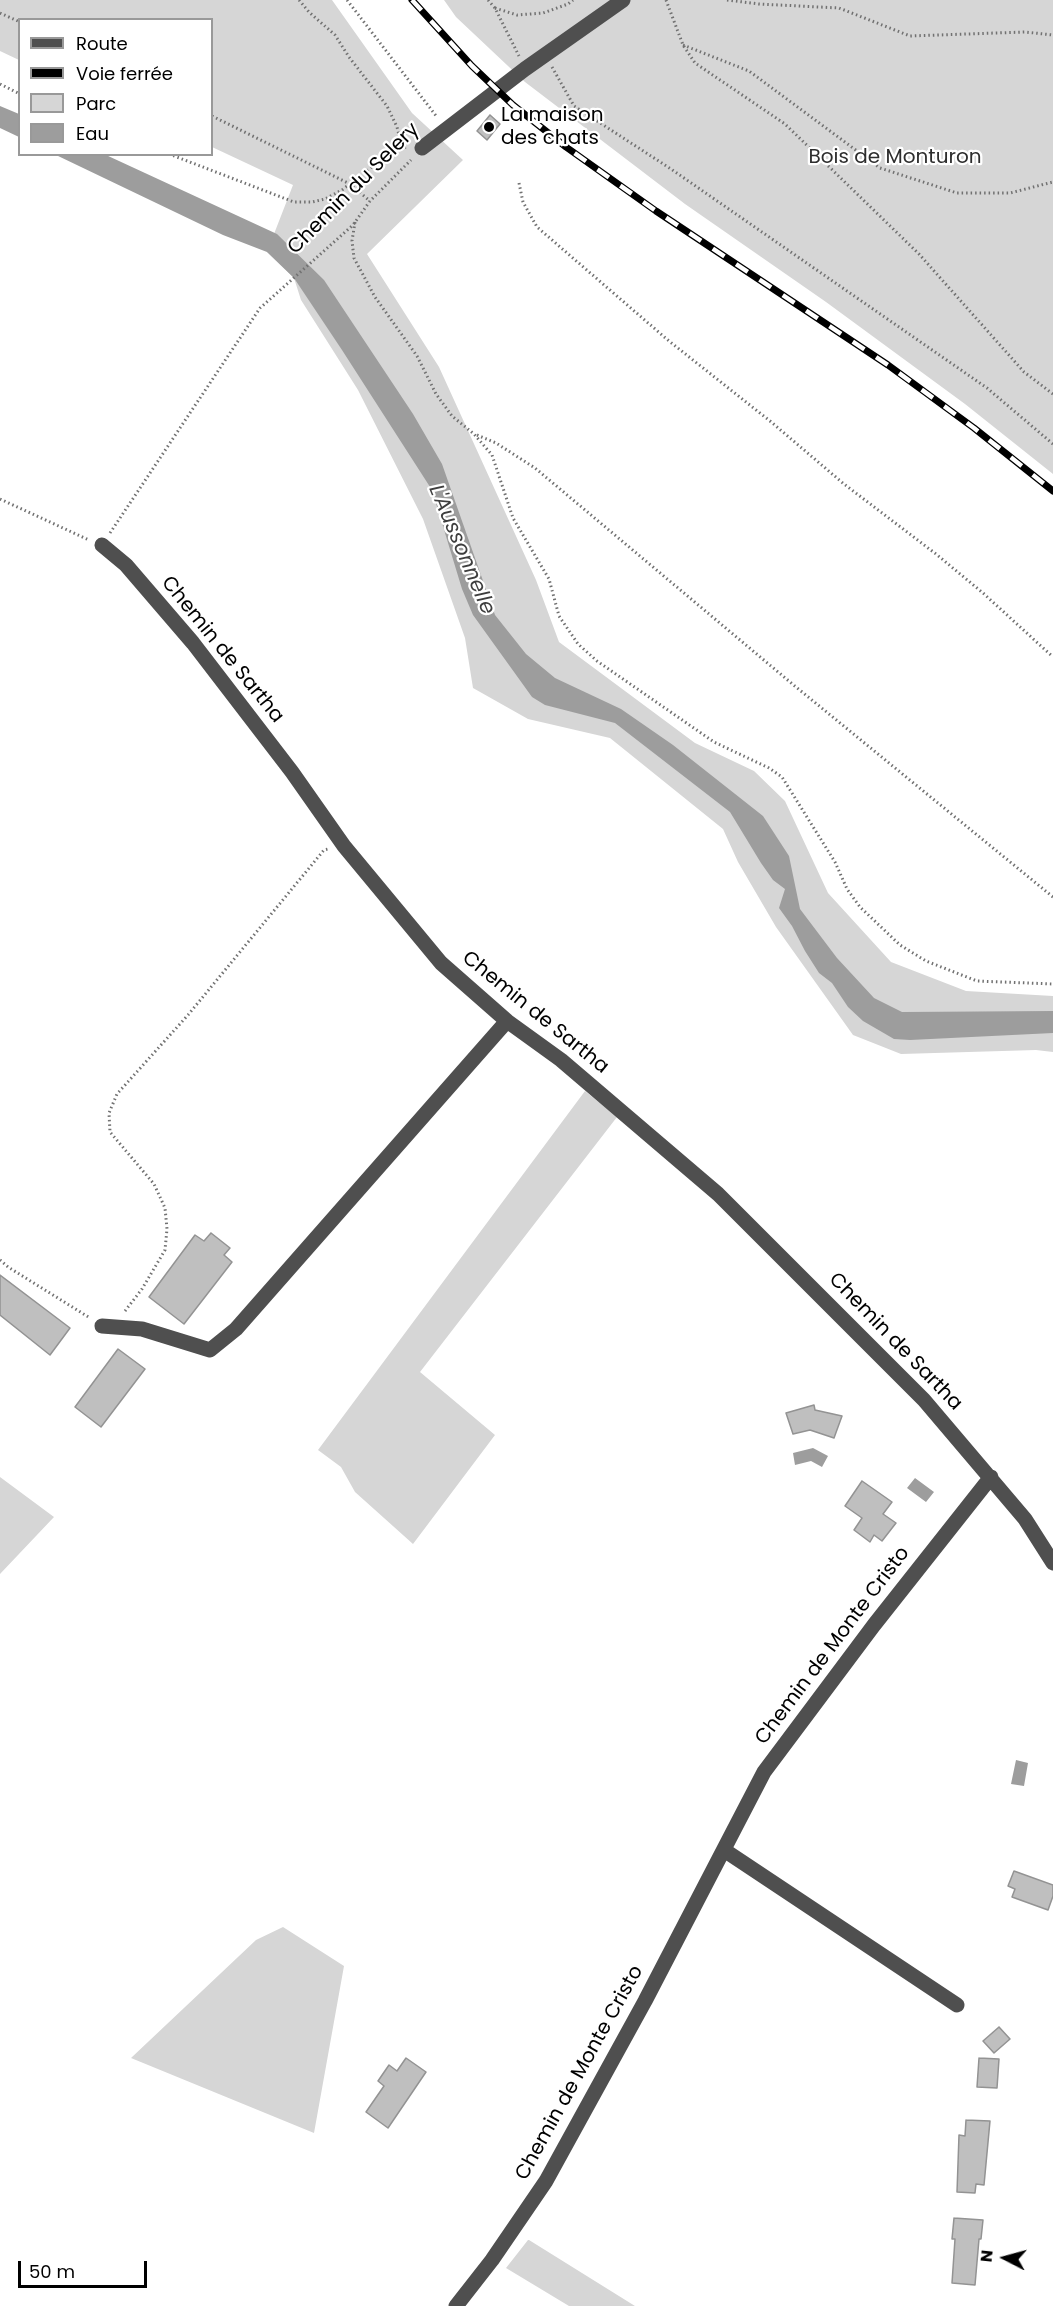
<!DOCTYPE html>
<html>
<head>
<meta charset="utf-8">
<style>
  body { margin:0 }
  #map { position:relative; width:1053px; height:2306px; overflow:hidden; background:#fff; font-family:Poppins,sans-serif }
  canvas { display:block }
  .legend { position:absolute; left:18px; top:18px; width:195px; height:138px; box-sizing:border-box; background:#fff; border:2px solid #999; margin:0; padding:8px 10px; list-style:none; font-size:18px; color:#000 }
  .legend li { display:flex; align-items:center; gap:12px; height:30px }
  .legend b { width:30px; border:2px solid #999 }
  .north { position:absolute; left:975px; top:2228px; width:60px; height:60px; -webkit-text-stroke:4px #fff; paint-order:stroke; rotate:276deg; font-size:16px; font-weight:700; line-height:24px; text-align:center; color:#000 }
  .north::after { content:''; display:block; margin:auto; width:21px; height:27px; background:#000; clip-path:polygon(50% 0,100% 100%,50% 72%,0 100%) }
  .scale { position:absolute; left:18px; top:2261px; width:129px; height:27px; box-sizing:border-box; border:3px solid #000; border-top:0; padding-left:8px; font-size:18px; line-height:21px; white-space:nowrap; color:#000; -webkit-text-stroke:4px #fff; paint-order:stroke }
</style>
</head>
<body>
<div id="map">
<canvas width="1053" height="2306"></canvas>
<ul class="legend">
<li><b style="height:8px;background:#4f4f4f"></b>Route</li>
<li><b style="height:8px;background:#000"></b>Voie ferrée</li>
<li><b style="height:16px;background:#d6d6d6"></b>Parc</li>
<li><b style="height:16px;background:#9d9d9d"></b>Eau</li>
</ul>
<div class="north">N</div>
<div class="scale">50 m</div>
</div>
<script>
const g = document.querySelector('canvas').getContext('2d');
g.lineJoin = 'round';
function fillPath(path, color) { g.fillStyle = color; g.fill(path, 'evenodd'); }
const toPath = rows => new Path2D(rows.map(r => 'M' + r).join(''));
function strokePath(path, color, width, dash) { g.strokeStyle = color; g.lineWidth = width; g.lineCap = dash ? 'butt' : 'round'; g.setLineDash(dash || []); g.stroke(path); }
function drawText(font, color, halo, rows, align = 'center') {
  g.font = font + ' Poppins,sans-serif'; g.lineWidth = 4.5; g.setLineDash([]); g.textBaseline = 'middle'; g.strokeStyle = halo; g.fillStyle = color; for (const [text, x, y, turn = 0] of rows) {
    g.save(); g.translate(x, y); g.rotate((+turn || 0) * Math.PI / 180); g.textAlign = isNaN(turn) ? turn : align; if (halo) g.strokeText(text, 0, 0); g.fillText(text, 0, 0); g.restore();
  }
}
fillPath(toPath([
  [0,0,332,0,412,113,463,160,367,254,439,367,536,580,559,642,695,743,754,771,785,801,828,893,891,962,966,991,1053,996,1053,1052,1036,1050,901,1054,853,1035,776,927,738,862,723,829,610,738,528,719,473,688,465,638,423,519,358,390,301,300,294,278,267,252,293,185,212,147,212,20,20,20,19,60,0,51],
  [444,0,1053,0,1053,474,965,404,826,302,685,204,525,82,456,17],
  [585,1091,617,1117,420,1372,495,1435,413,1544,355,1492,341,1467,318,1450],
  [0,1477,54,1517,0,1574],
  [283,1927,344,1966,314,2133,131,2058,256,1940],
  [528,2240,529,2240,635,2306,569,2306,506,2268]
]), '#d6d6d6');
fillPath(toPath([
  [0,106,19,114,19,137,0,128],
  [56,155,106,155,277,234,324,280,413,414,442,464,495,615,526,654,555,678,621,709,673,745,763,816,789,856,800,909,837,958,874,998,902,1012,1053,1011,1053,1033,910,1040,894,1039,863,1021,848,1007,832,983,819,973,805,951,792,926,779,908,785,889,773,880,761,863,730,812,615,723,545,705,532,697,473,615,462,589,432,490,342,350,294,278,267,252,223,235],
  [813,1448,828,1456,822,1467,811,1461,795,1465,793,1453],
  [915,1478,934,1492,926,1502,907,1488],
  [1016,1760,1028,1763,1024,1786,1011,1784]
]), '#9d9d9d');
const building = toPath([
  [490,115,500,124,487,140,477,131,490,115],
  [211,1233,230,1248,224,1255,232,1262,184,1324,149,1297,195,1235,204,1241,211,1233],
  [0,1275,70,1328,50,1355,0,1315,0,1275],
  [118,1349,145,1369,101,1427,75,1407,118,1349],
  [814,1405,815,1410,842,1416,834,1438,810,1430,793,1434,786,1413,814,1405],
  [862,1481,892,1502,883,1514,896,1523,882,1541,874,1535,870,1542,854,1530,862,1518,845,1506,862,1481],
  [1014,1871,1053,1885,1053,1896,1048,1910,1012,1897,1015,1889,1008,1886,1014,1871],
  [999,2027,1010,2039,994,2053,983,2041,999,2027],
  [406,2058,426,2072,388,2128,366,2112,384,2086,378,2081,389,2065,397,2071,406,2058],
  [979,2058,999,2059,997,2088,977,2087,979,2058],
  [966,2120,990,2121,984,2185,976,2184,975,2193,957,2192,959,2135,965,2136,966,2120],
  [954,2218,983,2220,981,2239,979,2239,975,2285,952,2283,955,2239,952,2239,954,2218]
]);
fillPath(building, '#bfbfbf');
strokePath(building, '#939393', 1.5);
strokePath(toPath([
  [299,0,309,12,335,35,349,57,387,106,397,127,402,147],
  [347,0,437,117],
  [488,0,495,8,519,56],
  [666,0,683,45,695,63,785,124,919,254,1024,372,1053,394],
  [727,0,759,4,839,8,910,36,1025,32,1053,35],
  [495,8,517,15,543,13,568,4,573,0],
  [0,13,20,22],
  [683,45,749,71,880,168,957,193,1010,193,1053,182],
  [552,67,574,106,671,169,987,388,1053,444],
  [0,84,20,94],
  [212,116,350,184,370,201],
  [169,154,294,202,312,202,325,199,342,190,383,158,395,150,406,147],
  [519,183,523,202,537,227,669,341,770,421,844,484,936,554,983,593,1053,657],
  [355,222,352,241,354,258,375,297,417,356,436,394,452,416,474,434,492,455,513,518,549,579,559,616,578,644,597,661,714,742,769,768,782,777,835,862,847,889,860,907,900,945,926,961,977,981,1053,984],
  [477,435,496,443,535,468,796,687,1053,897],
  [0,499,89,540],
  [110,533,260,308,353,225,370,201,411,160],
  [0,1260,8,1267,90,1318],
  [125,1311,142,1289,165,1250,167,1229,165,1208,154,1184,110,1132,109,1113,117,1094,188,1015,324,850,328,849]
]), '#717171', 3, [1.5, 3]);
strokePath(toPath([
  [422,148,525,69,623,0],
  [102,545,126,565,193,643,292,772,344,846,441,963,507,1021,561,1060,718,1194,924,1400,1025,1519,1053,1563],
  [102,1326,142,1329,210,1350,236,1329,507,1021],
  [724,1850,957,2005],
  [456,2306,492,2260,546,2181,645,2001,764,1772,874,1625,991,1477]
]), '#4f4f4f', 15);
const rail = toPath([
  [412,0,472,66,513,105,566,147,656,211,888,365,974,428,1053,491]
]);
strokePath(rail, '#000', 7);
strokePath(rail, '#fff', 4.5, [14]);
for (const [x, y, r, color] of [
  [489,127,6,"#000"]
]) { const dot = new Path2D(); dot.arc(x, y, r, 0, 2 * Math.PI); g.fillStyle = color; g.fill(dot); strokePath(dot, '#fff', 2); }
drawText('20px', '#000', '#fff', [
  ["La maison",501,116],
  ["des chats",501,139]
], 'left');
drawText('20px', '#2d2d2d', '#fff', [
  ["Bois de Monturon",895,158]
]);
drawText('20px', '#000', '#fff', [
  ["Chemin du Selery",354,189,-45],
  ["Chemin de Sartha",222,650,51],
  ["Chemin de Sartha",535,1013,39],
  ["Chemin de Sartha",895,1342,46],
  ["Chemin de Monte Cristo",833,1646,-53],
  ["Chemin de Monte Cristo",580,2073,-61]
]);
drawText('italic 21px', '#3e3e3e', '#fff', [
  ["L'Aussonnelle",461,550,67]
]);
</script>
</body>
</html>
